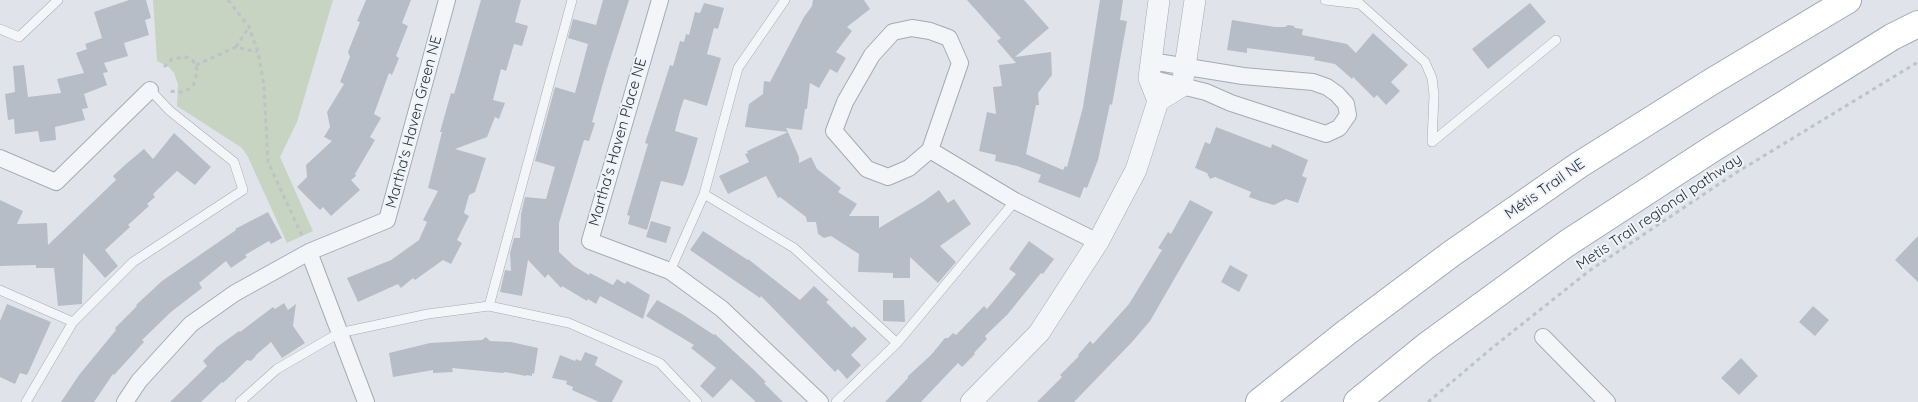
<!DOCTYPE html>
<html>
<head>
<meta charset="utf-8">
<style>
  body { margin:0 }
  canvas { display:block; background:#e0e4ea }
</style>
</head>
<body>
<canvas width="1918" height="402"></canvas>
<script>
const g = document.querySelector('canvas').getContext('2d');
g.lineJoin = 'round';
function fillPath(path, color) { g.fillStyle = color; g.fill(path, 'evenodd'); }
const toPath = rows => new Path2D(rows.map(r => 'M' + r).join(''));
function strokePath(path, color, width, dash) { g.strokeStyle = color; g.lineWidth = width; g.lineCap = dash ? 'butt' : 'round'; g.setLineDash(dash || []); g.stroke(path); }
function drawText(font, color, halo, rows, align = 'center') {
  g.font = font + ' Quicksand,sans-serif'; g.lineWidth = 4; g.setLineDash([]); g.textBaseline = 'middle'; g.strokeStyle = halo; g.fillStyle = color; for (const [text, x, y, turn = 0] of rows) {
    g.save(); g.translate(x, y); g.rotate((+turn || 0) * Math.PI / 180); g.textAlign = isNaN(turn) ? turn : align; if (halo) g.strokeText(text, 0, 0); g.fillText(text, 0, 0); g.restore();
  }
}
fillPath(toPath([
  [153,0,333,0,297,122,280,157,313,231,287,243,248,157,242,148,177,106,178,84,174,73,169,67,157,61]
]), '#c6d4c1');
fillPath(toPath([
  [129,0,146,0,151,18,145,20,149,35,124,43,128,56,104,63,108,72,103,73,107,85,84,94,88,108,82,109,85,120,55,127,56,140,40,142,38,131,15,134,14,119,8,120,5,94,15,92,13,66,24,65,28,97,61,93,57,79,84,73,76,53,87,49,85,44,102,38,94,12],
  [366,0,411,0,402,23,408,26,396,56,399,58,392,75,389,73,374,114,381,118,370,137,375,140,355,174,356,176,351,180,360,190,331,216,323,207,320,210,297,187,307,177,306,165,332,141,324,137,330,127,327,112,344,84,340,82,350,57,348,52,360,22,357,21],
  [481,0,521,0,515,22,528,26,522,46,514,44,506,71,501,69,493,100,505,103,499,119,495,117,487,137,455,149,486,158,475,192,469,195,464,213,469,216,457,240,462,243,451,264,443,260,415,280,413,278,401,288,398,284,358,302,347,278,391,260,419,240,427,222,423,220,438,191,428,188,442,132,440,132,451,93,454,94],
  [603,0,629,0,607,69,592,122,595,123,589,141,584,140,559,223,559,252,574,266,589,275,590,273,613,285,617,279,625,284,627,281,650,295,643,319,600,296,596,304,588,299,587,301,562,286,561,288,548,274,545,278,528,260,522,296,500,292,505,270,511,271,510,253,514,238,520,238,521,214,525,197,546,199,555,167,535,161,555,87,575,93,588,44,568,38,573,19,596,25],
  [813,0,864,0,870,9,847,27,852,31,836,52,846,58,837,73,830,69,819,88,810,83,807,109,805,109,802,130,786,128,788,132,745,127,749,104,763,94,764,81,770,82,804,17,812,6],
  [967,0,1024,0,1049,28,1015,57,1051,52,1052,75,1038,93,1039,105,1036,105,1026,154,1063,170,1065,166,1067,167,1083,107,1100,0,1123,0,1120,20,1127,21,1112,105,1110,104,1098,160,1087,188,1084,187,1080,198,1038,182,1041,175,1017,166,995,161,996,155,979,151,987,112,996,114,993,87,1002,86,999,65,1016,63,997,41,1001,38],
  [704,3,724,8,718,29,714,28,707,54,721,58,707,106,684,99,680,111,675,131,698,138,686,179,683,186,661,181,647,230,628,224,630,216,627,215,648,144,645,143,670,65,673,66,680,41,684,42,686,34,689,35,695,12,700,13],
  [1530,3,1546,22,1488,69,1472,49],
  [1232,20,1275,27,1285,27,1288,25,1294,26,1295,28,1303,29,1302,35,1347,44,1356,53,1373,33,1408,65,1391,82,1400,91,1386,105,1377,95,1374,98,1353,77,1352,79,1335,64,1314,60,1315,57,1247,48,1247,53,1227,50],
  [1216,127,1271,148,1272,144,1308,160,1302,176,1307,178,1298,203,1286,199,1274,205,1263,202,1249,197,1251,192,1215,177,1210,179,1207,173,1195,168,1205,142,1210,144],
  [788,132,799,157,799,163,811,157,817,169,841,188,838,192,857,204,849,216,879,216,879,228,924,201,939,190,948,203,954,199,971,224,940,246,956,262,938,283,910,257,910,278,893,278,893,273,858,272,859,254,831,236,824,238,818,234,816,222,807,222,806,217,780,197,778,198,766,176,728,194,719,176,749,162,745,154,748,153,747,151],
  [174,133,211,167,195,185,177,171,153,194,155,197,147,204,149,206,128,225,130,227,105,250,118,266,105,278,83,253,82,304,58,306,54,268,36,268,36,265,0,266,0,200,23,211,17,224,47,223,48,245,116,180,113,176,126,164,144,149,153,159],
  [1190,200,1213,212,1150,321,1132,342,1074,402,1037,402,1062,377,1060,375,1079,356,1078,355,1090,341,1093,344,1129,304,1162,250,1158,248,1168,232,1171,234],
  [268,212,282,238,271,244,269,241,245,255,247,257,231,268,226,261,199,283,202,288,171,312,142,340,144,342,114,375,113,374,94,402,61,402,79,375,116,330,115,328,137,306,136,305,162,281,236,230,235,229],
  [651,221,671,227,666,243,646,237],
  [703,231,748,260,748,259,800,300,814,286,829,300,826,302,852,328,854,326,867,339,851,355,861,365,847,379,838,369,835,372,761,296,760,298,690,250],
  [1918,236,1918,282,1895,260],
  [1029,241,1054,259,1043,274,1041,273,1007,315,985,336,987,339,974,353,975,354,962,367,958,363,921,402,885,402,908,378,908,376,931,355,945,338,948,338,953,333,956,335,984,306,987,309,1016,274,1009,269],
  [1230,265,1248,275,1239,292,1221,282],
  [657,300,682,314,714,335,715,334,754,370,766,382,764,383,783,402,756,402,731,379,713,398,700,386,716,368,691,348,694,345,646,316],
  [883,300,904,300,905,322,883,321],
  [284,303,288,310,296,304,293,326,305,343,282,358,271,342,256,355,255,357,251,361,247,360,223,383,222,382,201,402,170,402,207,366,203,361,217,347,239,331,240,332,273,307,275,309],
  [7,304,51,322,29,371,27,375,20,373,15,384,0,377,0,321],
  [1813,306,1829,320,1815,336,1799,322],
  [486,337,490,341,511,342,538,348,534,374,532,373,532,376,526,375,526,376,505,372,503,373,452,368,453,372,433,373,433,370,393,377,389,353,430,343,482,340],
  [585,352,598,357,595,365,623,381,612,402,599,402,572,390,573,387,566,384,567,381,552,378,560,355,575,361,576,359,581,361],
  [1741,358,1758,376,1739,395,1721,378]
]), '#b7bdc7');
const service = toPath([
  [785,0,738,68,704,194,794,248,897,343],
  [1325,0,1360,4,1425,62,1432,78,1434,95,1432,142],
  [0,29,19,37,58,0],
  [1432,142,1556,40],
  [670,271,704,194],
  [0,290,73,322],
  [489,306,572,0],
  [26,402,73,322,133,262,243,190,234,162,170,111,150,90],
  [240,402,277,369,339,333,428,314,489,306,569,323,660,363,697,402],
  [836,402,897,343,1015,201]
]);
const minor = toPath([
  [660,0,590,241,670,271,722,309,820,402],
  [912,28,930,31,949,38,960,63,930,150,909,168,888,177,867,169,834,131,845,102,872,55,893,32,912,28],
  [1149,78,1206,92,1231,103,1326,134,1339,128,1348,115,1346,104,1337,94,1327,87,1313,82,1243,76,1151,61],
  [930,150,1015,201,1098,242],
  [0,158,56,182,150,90],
  [309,252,366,402],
  [1543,337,1607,402],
  [125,402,139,381,191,324,235,293,309,252,387,220,447,0]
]);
const tertiary = toPath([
  [1158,101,1149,78,1159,0],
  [971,402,1039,333,1098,242,1136,170,1158,101,1182,86,1195,0]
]);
const primary = toPath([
  [1259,402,1347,332,1451,254,1579,165,1711,82,1848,0],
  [1357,402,1426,346,1566,244,1712,149,1892,37,1918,24]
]);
strokePath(service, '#a5abb4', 10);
strokePath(minor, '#a5abb4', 18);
strokePath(tertiary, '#a5abb4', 22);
strokePath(primary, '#9fa8b6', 28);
strokePath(toPath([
  [228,0,249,27,258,52,264,86,268,162,303,238],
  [236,47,249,27],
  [196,65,236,47,257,52],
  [164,67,172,59,186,57,192,60,196,65,197,71,194,84,189,89,182,92,169,91],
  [1428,402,1492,348,1589,271,1734,174,1918,62]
]), '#bec2c9', 3, [4, 4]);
strokePath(service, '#f3f5f8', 9);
strokePath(minor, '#f3f5f8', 16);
strokePath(tertiary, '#f3f5f8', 21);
strokePath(primary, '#fff', 26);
drawText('15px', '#283242', '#f0f3f7', [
  ["Martha's Haven Green NE",414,122,-75],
  ["Martha's Haven Place NE",618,142,-74],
  ["Métis Trail NE",1545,189,-35],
  ["Metis Trail regional pathway",1659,212,-34]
]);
</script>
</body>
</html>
